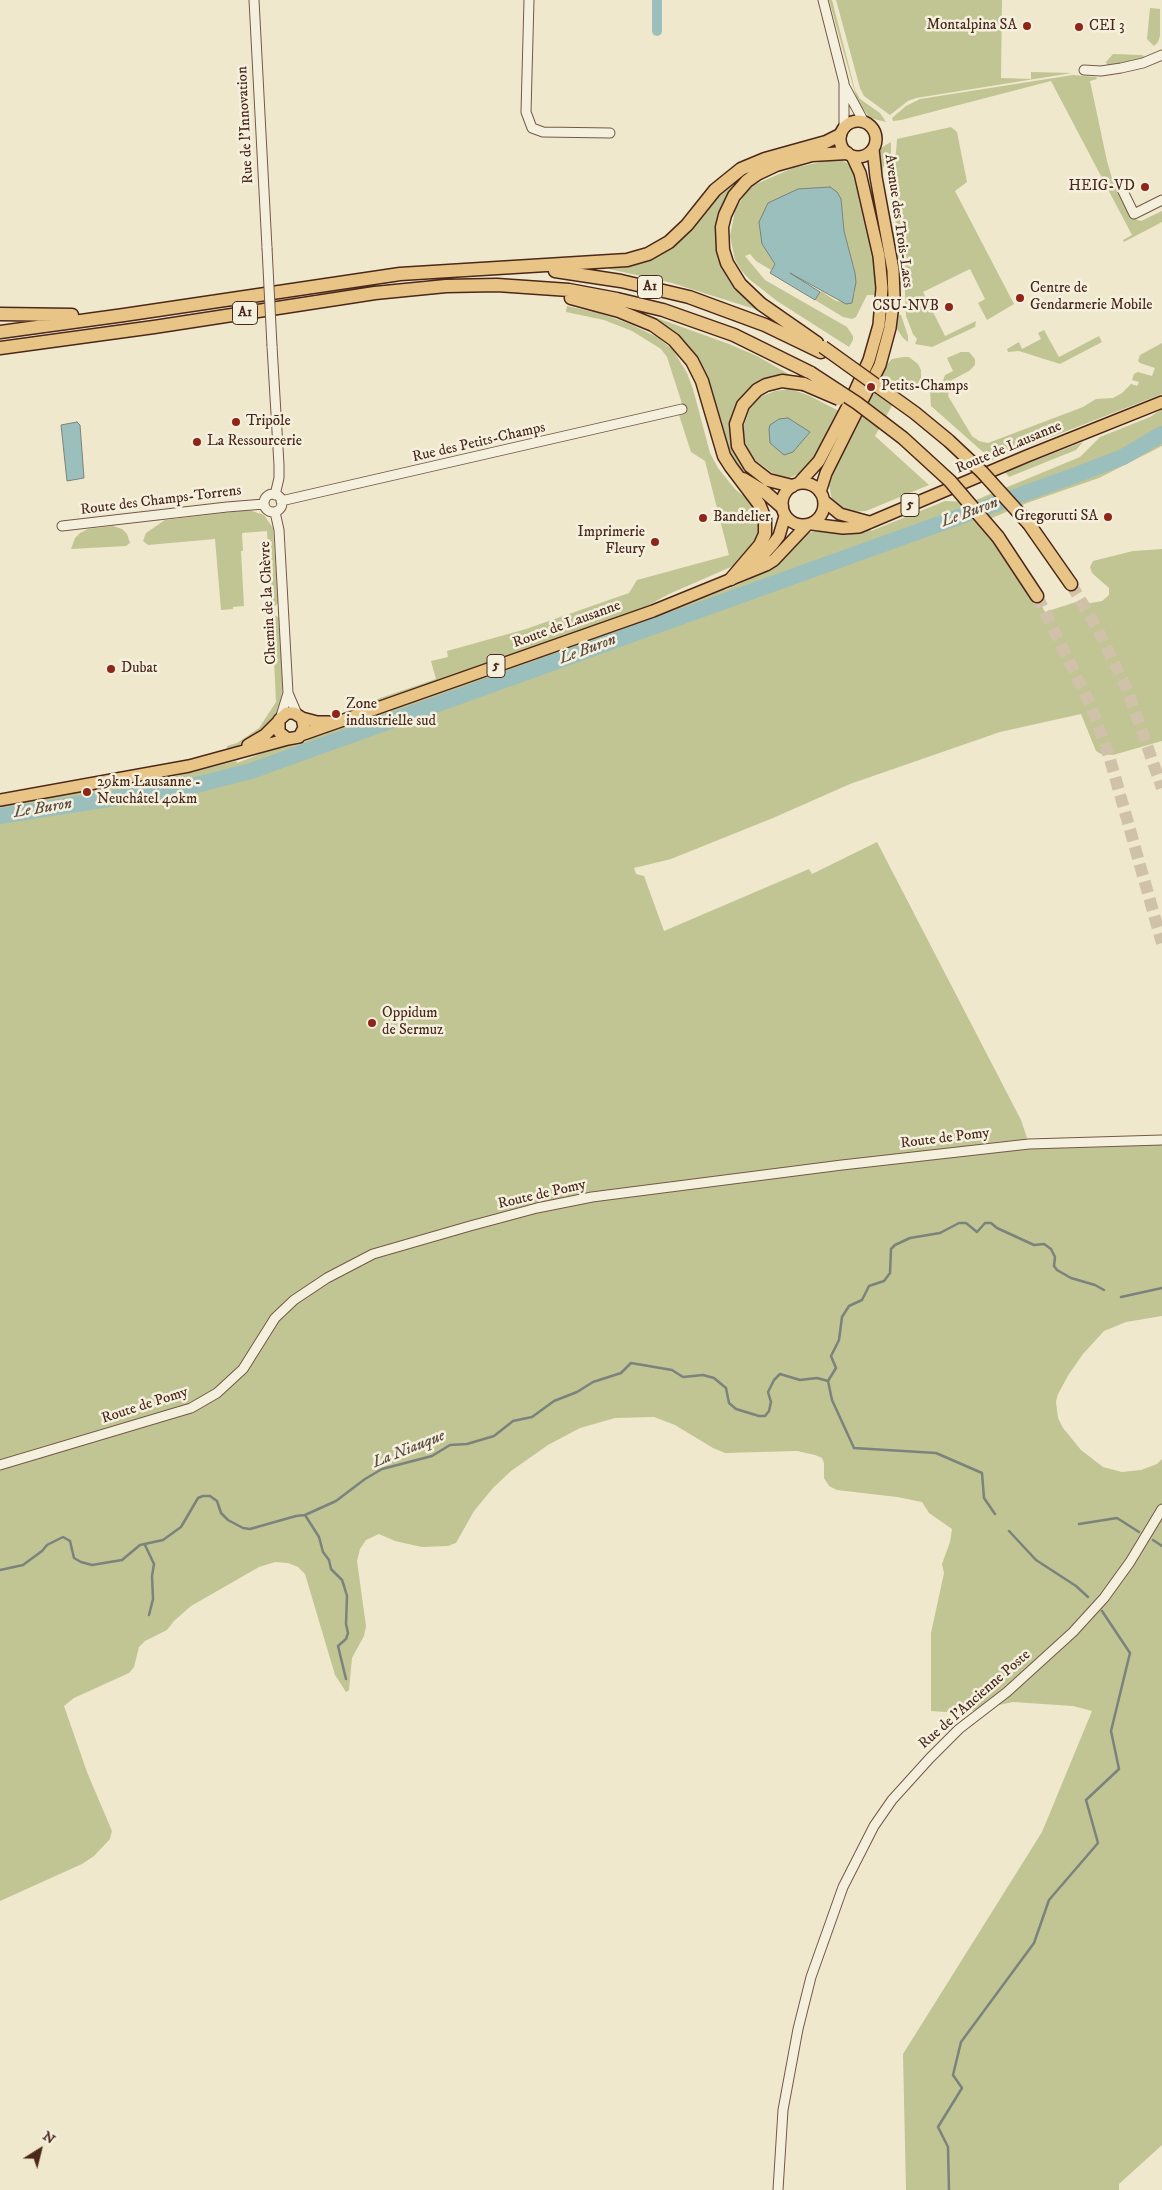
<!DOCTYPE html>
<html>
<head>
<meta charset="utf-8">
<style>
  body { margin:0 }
  #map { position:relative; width:1162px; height:2190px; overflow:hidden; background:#f0e8cd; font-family:"IM FELL DW Pica",serif }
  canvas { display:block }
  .north { position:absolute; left:15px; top:2125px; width:50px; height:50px; -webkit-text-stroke:4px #f5f0de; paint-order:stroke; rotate:36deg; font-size:14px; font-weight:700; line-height:20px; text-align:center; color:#4b281b }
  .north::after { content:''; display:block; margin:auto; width:18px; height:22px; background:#4b281b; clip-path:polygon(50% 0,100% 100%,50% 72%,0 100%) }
</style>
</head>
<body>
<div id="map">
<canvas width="1162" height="2190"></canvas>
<div class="north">N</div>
</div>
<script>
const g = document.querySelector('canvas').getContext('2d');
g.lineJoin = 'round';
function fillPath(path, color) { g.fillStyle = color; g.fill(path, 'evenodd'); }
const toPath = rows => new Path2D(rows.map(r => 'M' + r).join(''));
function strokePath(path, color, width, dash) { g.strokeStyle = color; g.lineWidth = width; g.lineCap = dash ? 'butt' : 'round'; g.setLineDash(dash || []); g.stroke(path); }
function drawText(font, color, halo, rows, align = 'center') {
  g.font = font + ' "IM FELL DW Pica",serif'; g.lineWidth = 5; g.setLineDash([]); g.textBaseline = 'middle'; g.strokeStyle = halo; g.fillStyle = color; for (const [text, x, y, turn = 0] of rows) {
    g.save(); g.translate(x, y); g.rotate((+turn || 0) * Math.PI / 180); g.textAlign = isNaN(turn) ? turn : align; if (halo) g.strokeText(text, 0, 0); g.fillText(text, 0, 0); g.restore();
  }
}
fillPath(toPath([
  [829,0,832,0,855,90,860,99,880,113,886,122,870,118,858,103],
  [836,0,1002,0,1001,78,1031,79,1031,72,1072,73,916,98,908,101,890,115,864,96,860,88],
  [1150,8,1160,9,1160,36,1158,42,1154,46,1147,39],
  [1113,54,1142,55,1144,56,1142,59,1107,65,1106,62],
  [1073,75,1096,77,1097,79,1090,81,1107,161,1113,182,1132,218,1141,221,1162,211,1162,222,1124,242,1123,240,1132,235,1051,81,901,120,893,121,892,118,906,106,920,99],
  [951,127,957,132,967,182,955,191,1014,304,987,320,978,303,985,299,970,269,923,292,945,336,976,321,975,327,932,347,915,344,917,339,913,334,906,316,904,264,886,173,896,153,897,139],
  [891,142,891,153,883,168,882,178,898,251,901,280,899,315,901,315,908,336,908,342,903,338,897,329,898,267,893,237,879,177,878,153,881,148],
  [840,159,847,163,855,177,873,255,876,282,876,295,867,295,856,317,852,319,843,317,815,300,821,291,836,301,851,303,855,292,855,273,844,231,841,199,762,244,775,264,771,270,756,261,750,254,745,256,765,280,847,327,853,336,853,340,849,347,777,301,749,279,741,270,735,260,730,236,735,211,746,192,754,185,793,168,830,160],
  [756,170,717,236,761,311,672,283,609,269,609,266,638,261,736,175],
  [567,306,599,313,630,324,657,337,673,350,687,373,693,389,710,453,718,468,735,489,753,504,760,519,761,536,740,563,669,594,638,611,351,711,351,708,436,679,431,661,448,657,447,651,526,629,629,593,637,580,729,555,705,461,691,452,679,415,685,413,667,357,661,349,632,331,604,320,566,312],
  [657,318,729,344,757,356,792,376,737,405,734,411,730,433,732,447,740,463,753,477,752,479,738,466,731,455,707,379,655,322],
  [1044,330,1059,357,1099,336,1102,342,1060,364,1019,351,1008,352,1007,349,1019,342,1022,349,1041,339,1038,333],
  [1162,343,1162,394,992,460,931,406,930,391,944,391,943,381,945,375,953,371,947,358,961,352,969,352,975,359,975,365,969,371,952,380,950,384,948,396,972,436,979,441,988,443,1083,407,1096,399,1113,398,1122,393,1131,384,1137,386,1139,382,1132,380,1134,374,1138,372,1152,376,1155,368,1140,363,1138,361,1140,355],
  [903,357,909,357,918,364,921,370,921,380,914,387,903,386,875,436,929,485,866,511,850,512,843,510,832,500,829,485,830,477,882,370,892,359],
  [790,389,808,395,839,411,812,462,800,473,788,479,781,478,771,472,754,459,746,447,743,428,750,408,760,397,775,391],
  [1162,409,1162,446,1099,478,1027,503,985,521,1037,596,1045,612,1079,601,1091,603,1102,601,1109,595,1109,588,1092,573,1090,567,1093,561,1133,551,1162,549,1162,741,1113,755,1101,754,1096,751,1081,714,1000,732,850,784,773,818,671,859,634,868,636,874,644,876,664,931,809,869,812,874,877,842,1021,1120,1029,1144,1162,1140,1162,1316,1126,1322,1104,1331,1083,1354,1069,1374,1058,1394,1056,1402,1058,1418,1063,1428,1081,1450,1103,1467,1122,1472,1141,1470,1157,1464,1162,1459,1162,2145,1119,2184,1119,2190,906,2190,903,2054,1042,1832,1092,1711,1073,1706,1013,1702,961,1713,931,1711,931,1633,944,1573,942,1564,950,1542,952,1529,929,1513,922,1502,897,1497,837,1490,829,1486,824,1478,824,1463,822,1458,815,1455,797,1451,725,1453,713,1448,675,1425,654,1417,615,1418,580,1428,548,1445,511,1471,493,1488,474,1511,456,1543,448,1546,422,1547,395,1541,379,1534,366,1540,360,1549,357,1561,366,1626,364,1636,352,1658,349,1690,346,1692,335,1675,305,1574,298,1567,288,1563,275,1562,259,1567,191,1606,174,1621,167,1630,145,1641,139,1647,134,1667,129,1673,74,1698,64,1706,87,1772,112,1831,110,1839,94,1856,82,1864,0,1901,0,800,73,788,74,793,172,777,236,761,237,763,278,747,298,745,316,736,326,734,326,731,723,588,725,590,750,579,749,577,806,534,812,532,869,528,871,531,945,501,971,502,1080,457,1100,437,1150,417],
  [1083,442,1076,450,1009,477,1005,472],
  [249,510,264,515,273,528,278,603,275,606,271,606,267,531,242,533,243,551,241,551,244,606,233,607,233,609,221,610,215,539,148,545,143,541,146,533,165,520],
  [113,526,122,529,127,534,130,543,126,546,71,549,75,538,80,533,88,529],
  [276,616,279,618,283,688,278,712,266,730,247,742,227,750,227,746,237,743,259,728,276,702,272,617]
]), '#c1c493');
const water = toPath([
  [830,187,837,192,841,199,844,231,855,273,856,282,852,303,846,304,790,273,820,292,815,300,770,273,775,264,762,244,759,222,768,203,798,189,830,187],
  [788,418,810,432,793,452,784,455,770,443,769,429,770,425,779,419,788,418],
  [77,422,80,425,84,478,67,481,61,425,77,422]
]);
fillPath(water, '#9bbfbc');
strokePath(water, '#7b837c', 1);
strokePath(toPath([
  [1121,1297,1162,1288],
  [995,1514,984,1498,982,1473,936,1453,854,1448,832,1400,828,1381,836,1368,831,1356,839,1340,842,1317,849,1306,862,1300,869,1286,884,1281,890,1273,891,1249,895,1245,910,1238,940,1233,959,1223,966,1223,977,1232,985,1223,991,1223,997,1228,1034,1245,1044,1244,1051,1249,1055,1257,1054,1266,1057,1270,1071,1278,1095,1285,1104,1290],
  [305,1515,319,1537,323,1552,329,1560,331,1569,342,1580,344,1586,347,1596,346,1624,348,1633,346,1639,338,1646,346,1679],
  [1079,1524,1117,1518,1139,1532],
  [1009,1531,1036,1560,1076,1586,1088,1597],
  [1153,1540,1162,1546],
  [145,1545,154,1564,152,1576,153,1599,149,1615],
  [0,1570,23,1565,42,1551,47,1545,63,1537,70,1541,74,1558,81,1562,92,1565,122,1560,140,1545,163,1540,181,1527,198,1498,203,1496,210,1496,217,1501,221,1513,228,1520,243,1528,250,1529,296,1516,305,1515,336,1501,365,1479,382,1469,432,1456,450,1445,467,1444,494,1436,513,1421,532,1417,554,1401,577,1392,593,1382,621,1373,631,1363,672,1370,683,1377,703,1375,714,1378,726,1388,729,1403,736,1409,759,1416,765,1416,769,1411,771,1402,768,1392,774,1380,780,1374,800,1380,817,1378,828,1381],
  [949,2190,948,2147,938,2127,962,2088,953,2075,961,2042,1034,1943,1049,1900,1098,1843,1086,1800,1119,1769,1111,1731,1130,1653,1102,1611]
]), '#7b837c', 2.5);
strokePath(toPath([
  [657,31,657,0]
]), '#9bbfbc', 10);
strokePath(toPath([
  [0,816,192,786,251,771,1076,475,1123,457,1162,434]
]), '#9bbfbc', 16);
strokePath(toPath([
  [1071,584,1097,628,1127,689,1162,788],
  [1037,596,1090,704,1110,759,1162,943]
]), '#cfc2a9', 12, [12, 6]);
const minor = toPath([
  [254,0,267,248],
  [529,0,526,112,532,128,543,132,610,133],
  [823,0,844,83,844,127],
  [1084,70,1101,71,1121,68,1143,63,1162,55],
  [844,85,864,122],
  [1120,185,1134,214,1162,200],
  [272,346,279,465,279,478,275,495],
  '264 503a9 9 0 1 1 18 0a9 9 0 1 1-18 0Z',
  [281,501,682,409],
  [275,512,279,530,288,693,297,714],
  [62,526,227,507,264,504],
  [281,716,288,693],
  [0,1465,191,1408,217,1393,243,1369,275,1318,294,1300,327,1278,373,1254,470,1226,537,1208,592,1197,842,1165,1029,1144,1162,1140],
  [778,2190,783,2110,798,2029,811,1977,843,1887,874,1826,892,1800,930,1758,959,1729,1007,1692,1073,1632,1104,1598,1130,1562,1162,1509]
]);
const major = toPath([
  '840 139a18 18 0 1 1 36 0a18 18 0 1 1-36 0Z',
  '782 504a21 21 0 1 1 42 0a21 21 0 1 1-42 0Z',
  [799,483,819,461,850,402,869,360,879,325,882,288,879,256,860,173,852,156],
  [820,492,826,473,880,365,890,328,894,296,893,270,876,177,873,149],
  [824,501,840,514,869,522],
  [812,524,843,528,859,527,1027,456,1162,402],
  [751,568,773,544,779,536,785,516],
  [302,718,304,728,299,737,288,739,279,732,279,720,287,713,294,713,302,718,317,722,329,722],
  [301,735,653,611,766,565,774,560,807,525],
  [248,745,265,735,278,722],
  [0,800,189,766,288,739]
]);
const highway = toPath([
  [555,271,621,281,689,297,765,325,821,352],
  [571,298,619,311,653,325,674,340,692,361,702,381,724,456,731,467,759,504,765,519,765,534,760,545,731,579],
  [0,314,72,315],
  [0,332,124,315,400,274,627,260,648,254,669,242,687,225,715,190,741,169,765,159,826,142,840,135],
  [817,343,761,304,740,284,727,263,723,250,722,227,725,215,734,196,747,181,757,174,776,165,812,155,847,153],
  [0,348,154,327,375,293,446,286,497,285,569,290,617,299,663,310,734,335,811,373],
  [743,479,766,493,782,507],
  [792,486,768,480,750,466,738,446,736,424,743,405,757,390,766,385,782,381,804,384],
  [1029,524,1071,584],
  [998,537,1037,596]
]);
strokePath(minor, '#745848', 11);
strokePath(major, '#4b281b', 14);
strokePath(highway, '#4b281b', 15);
strokePath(minor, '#f5f0de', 9);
strokePath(major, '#e8c486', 11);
strokePath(highway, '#e8c486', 12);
const minorBridge = toPath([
  [267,248,272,346]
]);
const highwayBridge = toPath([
  [823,347,915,413,949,441,982,472,1029,524],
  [811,373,857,403,903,438,950,481,998,537],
  [804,384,839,399]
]);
strokePath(minorBridge, '#745848', 11, []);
strokePath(highwayBridge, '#4b281b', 15, []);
strokePath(minorBridge, '#f5f0de', 9);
strokePath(highwayBridge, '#e8c486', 12);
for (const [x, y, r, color] of [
  [1027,26,5,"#8f2418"],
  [1079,27,5,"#8f2418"],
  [1145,187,5,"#8f2418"],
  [1020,298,5,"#8f2418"],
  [949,307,5,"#8f2418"],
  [871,387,5,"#8f2418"],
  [236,422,5,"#8f2418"],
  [197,442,5,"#8f2418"],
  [1108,517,5,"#8f2418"],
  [703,518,5,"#8f2418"],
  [655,542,5,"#8f2418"],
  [111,669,5,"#8f2418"],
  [336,714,5,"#8f2418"],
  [87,792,5,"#8f2418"],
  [372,1023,5,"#8f2418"]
]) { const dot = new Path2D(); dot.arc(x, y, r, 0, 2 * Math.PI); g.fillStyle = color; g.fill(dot); strokePath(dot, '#f5f0de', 2); }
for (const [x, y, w] of [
  [650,287,25],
  [245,313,25],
  [910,505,18],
  [496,666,18]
]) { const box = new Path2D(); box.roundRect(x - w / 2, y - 11.5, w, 23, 4); g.fillStyle = '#f5f0de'; g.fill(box); strokePath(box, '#4b281b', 1); }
drawText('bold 14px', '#4b281b', null, [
  ["A1",650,287],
  ["A1",245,313],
  ["5",910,505],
  ["5",496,666]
]);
drawText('15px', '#4b281b', '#f5f0de', [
  ["Montalpina SA",1017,26,"right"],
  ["CEI 3",1089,27],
  ["HEIG-VD",1135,187,"right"],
  ["Centre de",1030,289],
  ["Gendarmerie Mobile",1030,306],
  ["CSU-NVB",939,307,"right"],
  ["Petits-Champs",881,387],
  ["Tripōle",246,422],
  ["La Ressourcerie",207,442],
  ["Gregorutti SA",1098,517,"right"],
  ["Bandelier",713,518],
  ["Imprimerie",645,533,"right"],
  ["Fleury",645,550,"right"],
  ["Dubat",121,669],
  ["Zone",346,705],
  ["industrielle sud",346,722],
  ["29km Lausanne -",97,783],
  ["Neuchâtel 40km",97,800],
  ["Oppidum",382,1014],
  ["de Sermuz",382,1031]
], 'left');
drawText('15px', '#4b281b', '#f5f0de', [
  ["Rue de l'Innovation",246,125,-93],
  ["Avenue des Trois-Lacs",898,221,82],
  ["Rue des Petits-Champs",479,443,-13],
  ["Route de Lausanne",1009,448,-23],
  ["Route des Champs-Torrens",161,501,-7],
  ["Chemin de la Chèvre",269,603,-93],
  ["Route de Lausanne",567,625,-20],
  ["Route de Pomy",945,1139,-7],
  ["Route de Pomy",542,1195,-13],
  ["Route de Pomy",145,1406,-18],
  ["Rue de l'Ancienne Poste",975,1700,-41]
]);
drawText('italic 16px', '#5f4e43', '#f5f0de', [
  ["Le Buron",970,513,-20],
  ["Le Buron",588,650,-20],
  ["Le Buron",43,809,-9],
  ["La Niauque",409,1450,-22]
]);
</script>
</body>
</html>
